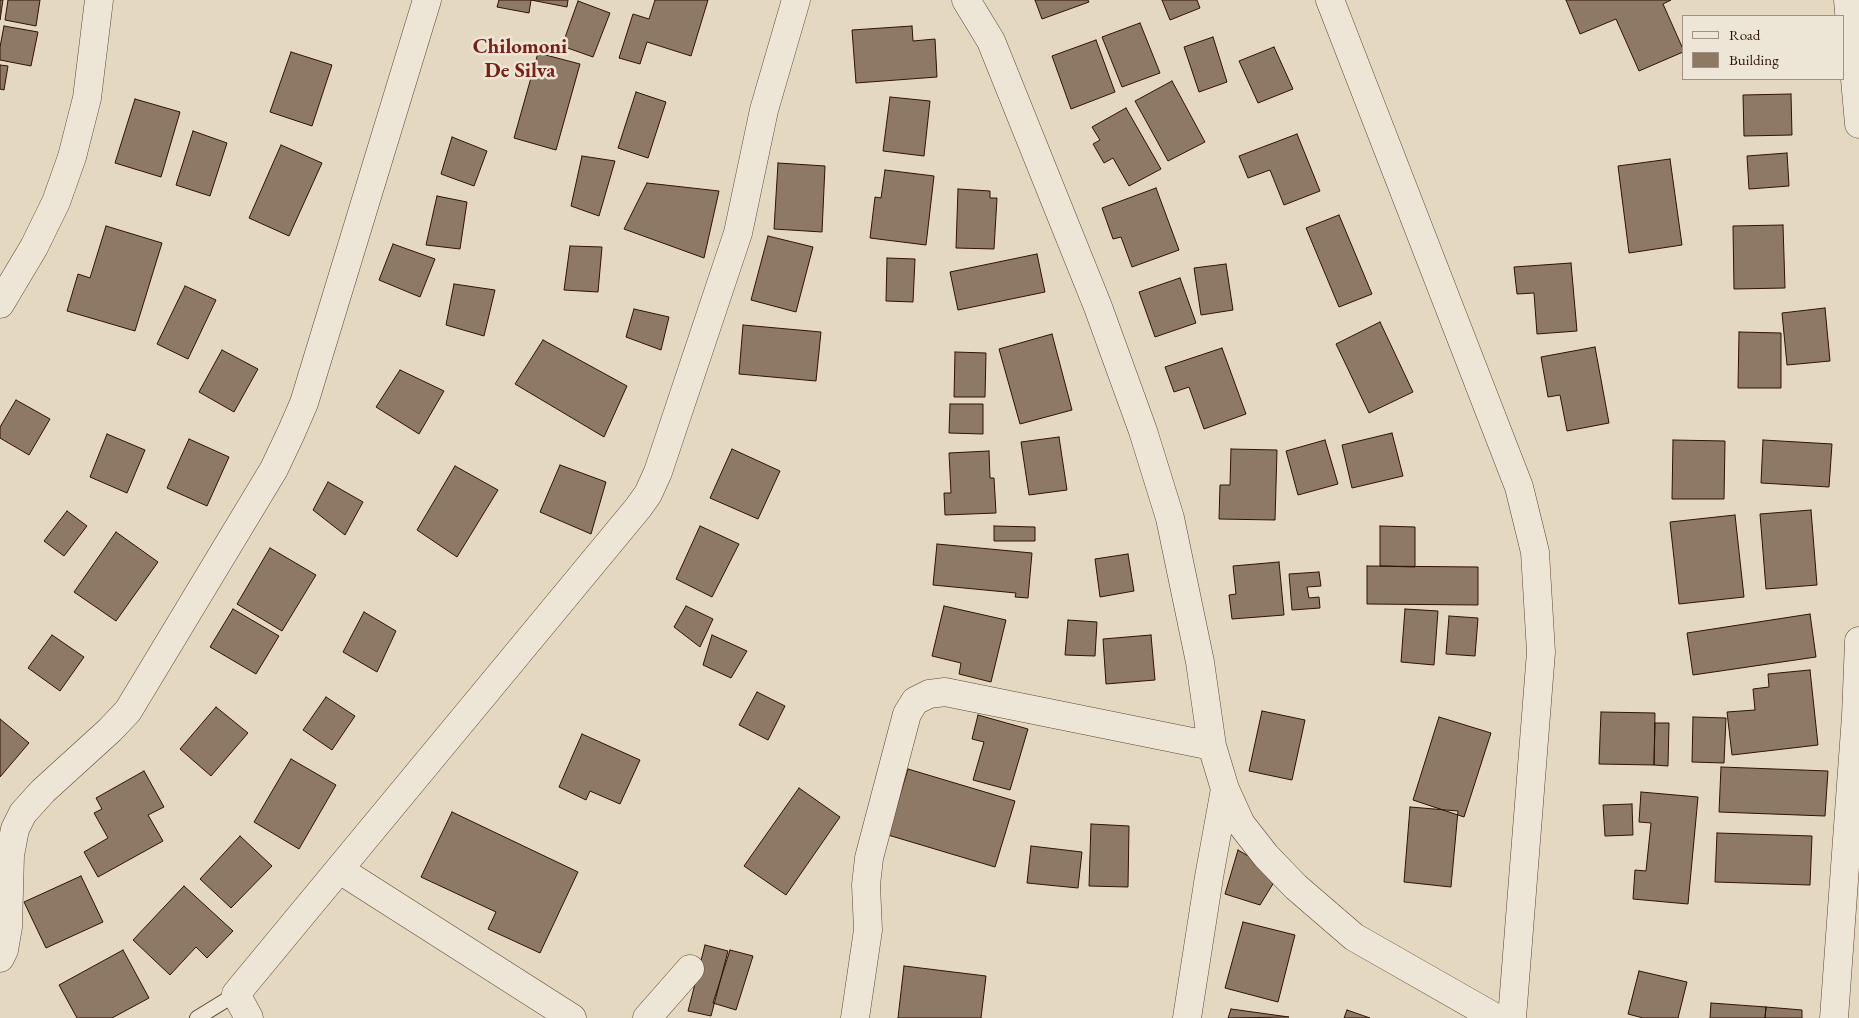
<!DOCTYPE html>
<html>
<head>
<meta charset="utf-8">
<style>
  body { margin:0 }
  #map { position:relative; width:1859px; height:1018px; overflow:hidden; background:#e4d9c0; font-family:"EB Garamond",serif }
  canvas { display:block }
  .legend { position:absolute; left:1682px; top:15px; width:162px; height:65px; box-sizing:border-box; background:#ede6d6; border:1px solid #a19182; margin:0; padding:6px 9px; list-style:none; font-size:15px; color:#301203 }
  .legend li { display:flex; align-items:center; gap:10px; height:25px }
  .legend b { width:25px; border:1px solid #a19182 }
</style>
</head>
<body>
<div id="map">
<canvas width="1859" height="1018"></canvas>
<ul class="legend">
<li><b style="height:6px;background:#ede6d6"></b>Road</li>
<li><b style="height:14px;background:#8e7965"></b>Building</li>
</ul>
</div>
<script>
const g = document.querySelector('canvas').getContext('2d');
g.lineJoin = 'round';
function fillPath(path, color) { g.fillStyle = color; g.fill(path, 'evenodd'); }
const toPath = rows => new Path2D(rows.map(r => 'M' + r).join(''));
function strokePath(path, color, width, dash) { g.strokeStyle = color; g.lineWidth = width; g.lineCap = dash ? 'butt' : 'round'; g.setLineDash(dash || []); g.stroke(path); }
function drawText(font, color, halo, rows, align = 'center') {
  g.font = font + ' "EB Garamond",serif'; g.lineWidth = 5; g.setLineDash([]); g.textBaseline = 'middle'; g.strokeStyle = halo; g.fillStyle = color; for (const [text, x, y, turn = 0] of rows) {
    g.save(); g.translate(x, y); g.rotate((+turn || 0) * Math.PI / 180); g.textAlign = isNaN(turn) ? turn : align; if (halo) g.strokeText(text, 0, 0); g.fillText(text, 0, 0); g.restore();
  }
}
const building = toPath([
  [0,0,3,0,0,20,0,0],
  [8,0,40,0,36,26,5,20,8,0],
  [499,0,568,0,567,7,531,0,529,13,497,7,499,0],
  [655,0,708,0,691,56,647,42,640,64,619,58,633,14,649,19,655,0],
  [1035,0,1088,0,1089,2,1042,19,1035,0],
  [1162,0,1197,0,1200,8,1170,20,1162,0],
  [1566,0,1671,0,1663,4,1683,49,1683,52,1639,71,1616,19,1580,34,1566,0],
  [578,1,610,13,593,57,562,46,578,1],
  [1140,23,1160,73,1122,87,1102,37,1140,23],
  [4,26,38,32,31,66,0,60,0,47,4,26],
  [912,26,913,41,935,39,937,77,856,83,852,30,912,26],
  [1213,37,1227,82,1199,92,1184,47,1213,37],
  [1096,40,1115,92,1071,109,1052,56,1096,40],
  [1274,47,1293,89,1258,103,1239,61,1274,47],
  [291,52,332,65,312,126,270,112,291,52],
  [538,53,580,64,556,150,514,138,538,53],
  [0,65,8,66,4,90,0,89,0,65],
  [1172,81,1205,142,1168,161,1135,101,1172,81],
  [636,92,666,102,648,158,618,148,636,92],
  [1791,94,1792,135,1744,136,1743,95,1791,94],
  [890,97,930,101,924,156,883,151,890,97],
  [135,99,180,112,161,177,115,163,135,99],
  [1126,108,1161,169,1129,186,1113,158,1104,163,1093,144,1100,140,1092,127,1126,108],
  [193,131,227,143,210,196,176,185,193,131],
  [1297,134,1320,191,1284,205,1270,170,1248,178,1239,156,1297,134],
  [452,137,487,151,474,186,441,174,452,137],
  [281,145,322,163,289,236,249,218,281,145],
  [1787,153,1789,186,1749,189,1747,156,1787,153],
  [582,156,615,161,599,216,571,206,582,156],
  [1670,159,1682,245,1629,253,1618,166,1670,159],
  [778,163,825,166,822,232,774,229,778,163],
  [885,170,934,176,926,245,870,238,875,197,881,198,885,170],
  [647,183,719,191,704,258,624,229,647,183],
  [1156,188,1179,250,1132,267,1121,237,1113,239,1102,208,1156,188],
  [958,189,990,191,990,198,997,198,994,249,956,248,958,189],
  [437,196,467,202,460,249,426,245,437,196],
  [1339,215,1372,294,1339,307,1306,228,1339,215],
  [1783,225,1785,288,1734,289,1733,226,1783,225],
  [106,226,162,243,135,331,67,311,78,274,90,278,106,226],
  [768,236,813,247,796,312,751,300,768,236],
  [393,244,435,259,420,297,379,280,393,244],
  [570,246,602,247,598,292,564,290,570,246],
  [1037,254,1045,292,958,310,950,272,1037,254],
  [887,258,915,259,913,302,886,301,887,258],
  [1571,263,1577,331,1537,334,1534,293,1517,294,1514,267,1571,263],
  [1226,264,1233,310,1201,315,1194,268,1226,264],
  [1180,278,1196,323,1155,337,1139,292,1180,278],
  [454,284,495,290,484,336,446,325,454,284],
  [185,286,216,300,188,359,157,344,185,286],
  [1825,308,1830,361,1787,365,1782,313,1825,308],
  [634,309,669,317,661,350,626,337,634,309],
  [1380,322,1413,392,1369,413,1336,344,1380,322],
  [743,325,821,332,816,381,739,374,743,325],
  [1739,332,1781,333,1781,388,1738,388,1739,332],
  [1052,334,1072,410,1020,424,999,349,1052,334],
  [543,340,627,386,604,437,515,384,543,340],
  [1595,347,1609,423,1567,431,1560,395,1548,397,1541,357,1595,347],
  [1222,348,1246,414,1204,429,1189,387,1174,392,1165,367,1222,348],
  [222,350,258,369,234,412,199,392,222,350],
  [955,352,986,353,985,397,954,397,955,352],
  [400,370,444,391,419,434,376,407,400,370],
  [16,400,50,419,29,455,0,438,0,427,16,400],
  [950,404,983,404,983,434,949,433,950,404],
  [1392,433,1403,476,1352,488,1342,445,1392,433],
  [107,434,145,450,127,493,90,477,107,434],
  [1059,437,1067,490,1029,495,1021,442,1059,437],
  [189,439,229,457,207,506,167,488,189,439],
  [1325,440,1338,484,1298,495,1286,451,1325,440],
  [1673,440,1725,441,1724,499,1672,499,1673,440],
  [1763,440,1832,444,1829,487,1761,483,1763,440],
  [732,449,780,471,758,519,710,498,732,449],
  [1231,449,1277,450,1275,520,1219,519,1220,485,1230,485,1231,449],
  [989,451,990,478,994,478,996,513,945,515,944,493,951,493,949,453,989,451],
  [560,465,606,482,591,534,540,512,560,465],
  [455,466,498,490,457,557,417,530,455,466],
  [328,482,363,502,345,535,313,510,328,482],
  [1811,510,1817,585,1766,589,1760,514,1811,510],
  [67,511,87,526,64,556,44,541,67,511],
  [1735,515,1744,597,1679,604,1670,522,1735,515],
  [700,526,739,544,712,597,676,579,700,526],
  [994,526,1035,527,1035,541,994,541,994,526],
  [1380,526,1415,527,1415,567,1380,566,1380,526],
  [116,532,158,562,116,621,74,592,116,532],
  [937,544,1032,553,1028,598,1015,597,1016,593,933,585,937,544],
  [270,548,316,575,282,631,237,604,270,548],
  [1128,554,1134,591,1100,597,1095,559,1128,554],
  [1279,562,1284,615,1232,619,1229,595,1236,594,1233,566,1279,562],
  [1367,566,1478,567,1478,605,1367,604,1367,566],
  [1319,572,1321,586,1307,587,1309,598,1319,597,1320,608,1292,610,1289,574,1319,572],
  [686,606,713,619,700,647,674,627,686,606],
  [944,606,1006,620,991,682,959,674,961,663,932,656,944,606],
  [233,609,279,636,256,674,210,647,233,609],
  [1405,609,1438,611,1434,665,1401,662,1405,609],
  [364,612,396,631,377,672,343,652,364,612],
  [1810,614,1816,657,1693,675,1687,633,1810,614],
  [1449,616,1478,618,1475,656,1446,654,1449,616],
  [1068,620,1097,622,1095,656,1065,655,1068,620],
  [52,635,84,657,60,691,28,668,52,635],
  [712,635,747,651,731,678,703,665,712,635],
  [1151,635,1155,680,1106,684,1103,639,1151,635],
  [1810,670,1818,745,1732,755,1727,712,1755,710,1753,689,1769,687,1768,674,1810,670],
  [757,692,785,706,768,740,739,725,757,692],
  [326,697,355,716,332,750,303,730,326,697],
  [216,707,248,733,211,776,180,749,216,707],
  [1262,711,1305,720,1292,780,1249,771,1262,711],
  [1601,712,1655,713,1654,765,1599,764,1601,712],
  [978,715,1028,729,1010,790,973,780,984,742,972,739,978,715],
  [1439,717,1491,733,1464,817,1413,800,1439,717],
  [1693,717,1726,718,1724,763,1692,762,1693,717],
  [0,719,29,743,0,777,0,719],
  [1655,723,1669,723,1668,766,1654,765,1655,723],
  [582,734,640,760,620,804,590,791,586,800,559,787,582,734],
  [291,759,336,785,299,849,254,822,291,759],
  [1721,767,1828,771,1825,816,1719,812,1721,767],
  [908,769,1015,801,995,867,888,835,908,769],
  [144,771,164,807,148,815,163,841,98,877,84,852,108,838,94,813,102,809,96,798,144,771],
  [799,788,840,817,786,895,744,866,799,788],
  [1641,792,1698,797,1688,904,1633,899,1635,870,1646,871,1651,823,1639,822,1641,792],
  [1632,804,1633,835,1605,836,1603,805,1632,804],
  [1410,807,1458,811,1451,887,1404,882,1410,807],
  [452,812,578,872,540,953,488,929,496,912,421,877,452,812],
  [1091,824,1129,826,1128,887,1089,886,1091,824],
  [1717,833,1812,836,1810,885,1715,882,1717,833],
  [240,836,272,866,231,908,200,879,240,836],
  [1031,846,1082,852,1078,888,1027,883,1031,846],
  [1238,850,1279,874,1260,905,1225,894,1238,850],
  [81,876,103,922,46,948,24,902,81,876],
  [184,886,233,931,207,958,196,947,170,975,133,940,184,886],
  [1243,922,1295,935,1278,1002,1225,988,1243,922],
  [705,945,728,951,711,1016,688,1011,705,945],
  [123,950,149,998,112,1018,77,1018,59,985,123,950],
  [730,950,753,956,736,1010,713,1003,730,950],
  [904,966,986,976,981,1018,898,1018,904,966],
  [1639,971,1687,982,1678,1018,1643,1018,1628,1014,1639,971],
  [1711,1003,1766,1007,1765,1018,1710,1018,1711,1003],
  [1766,1007,1802,1010,1802,1018,1765,1018,1766,1007],
  [1231,1009,1289,1017,1228,1018,1231,1009],
  [1347,1010,1370,1018,1344,1018,1347,1010]
]);
fillPath(building, '#8e7965');
strokePath(building, '#301203', 1);
const service = toPath([
  [197,1018,236,994]
]);
const minor = toPath([
  [966,0,991,41,1098,307,1143,431,1170,518,1200,662,1212,746,1225,789,1241,824,1266,856,1296,887,1354,937,1496,1018],
  [1848,0,1859,124],
  [0,304,34,247,56,202,72,157,87,98,99,0],
  [340,870,572,1018],
  [0,958,4,950,8,927,10,855,15,829,23,813,43,791,110,730,128,711,274,469,291,433,304,403,427,0],
  [249,1018,236,994,638,508,648,494,658,472,738,233,764,110,796,0],
  [647,1018,690,969],
  [855,1018,868,930,866,885,869,858,907,714,915,701,929,694,945,692,1212,746],
  [1187,1018,1209,877,1225,789],
  [1834,1018,1856,716,1859,641]
]);
const tertiary = toPath([
  [1330,0,1519,487,1535,552,1541,652,1512,1018]
]);
strokePath(service, '#5d4432', 16);
strokePath(minor, '#5d4432', 29);
strokePath(tertiary, '#5d4432', 29);
strokePath(service, '#ede6d6', 14);
strokePath(minor, '#ede6d6', 28);
strokePath(tertiary, '#ede6d6', 28);
drawText('bold 21px', '#7a1f14', '#ede6d6', [
  ["Chilomoni",520,47],
  ["De Silva",520,71]
]);
</script>
</body>
</html>
